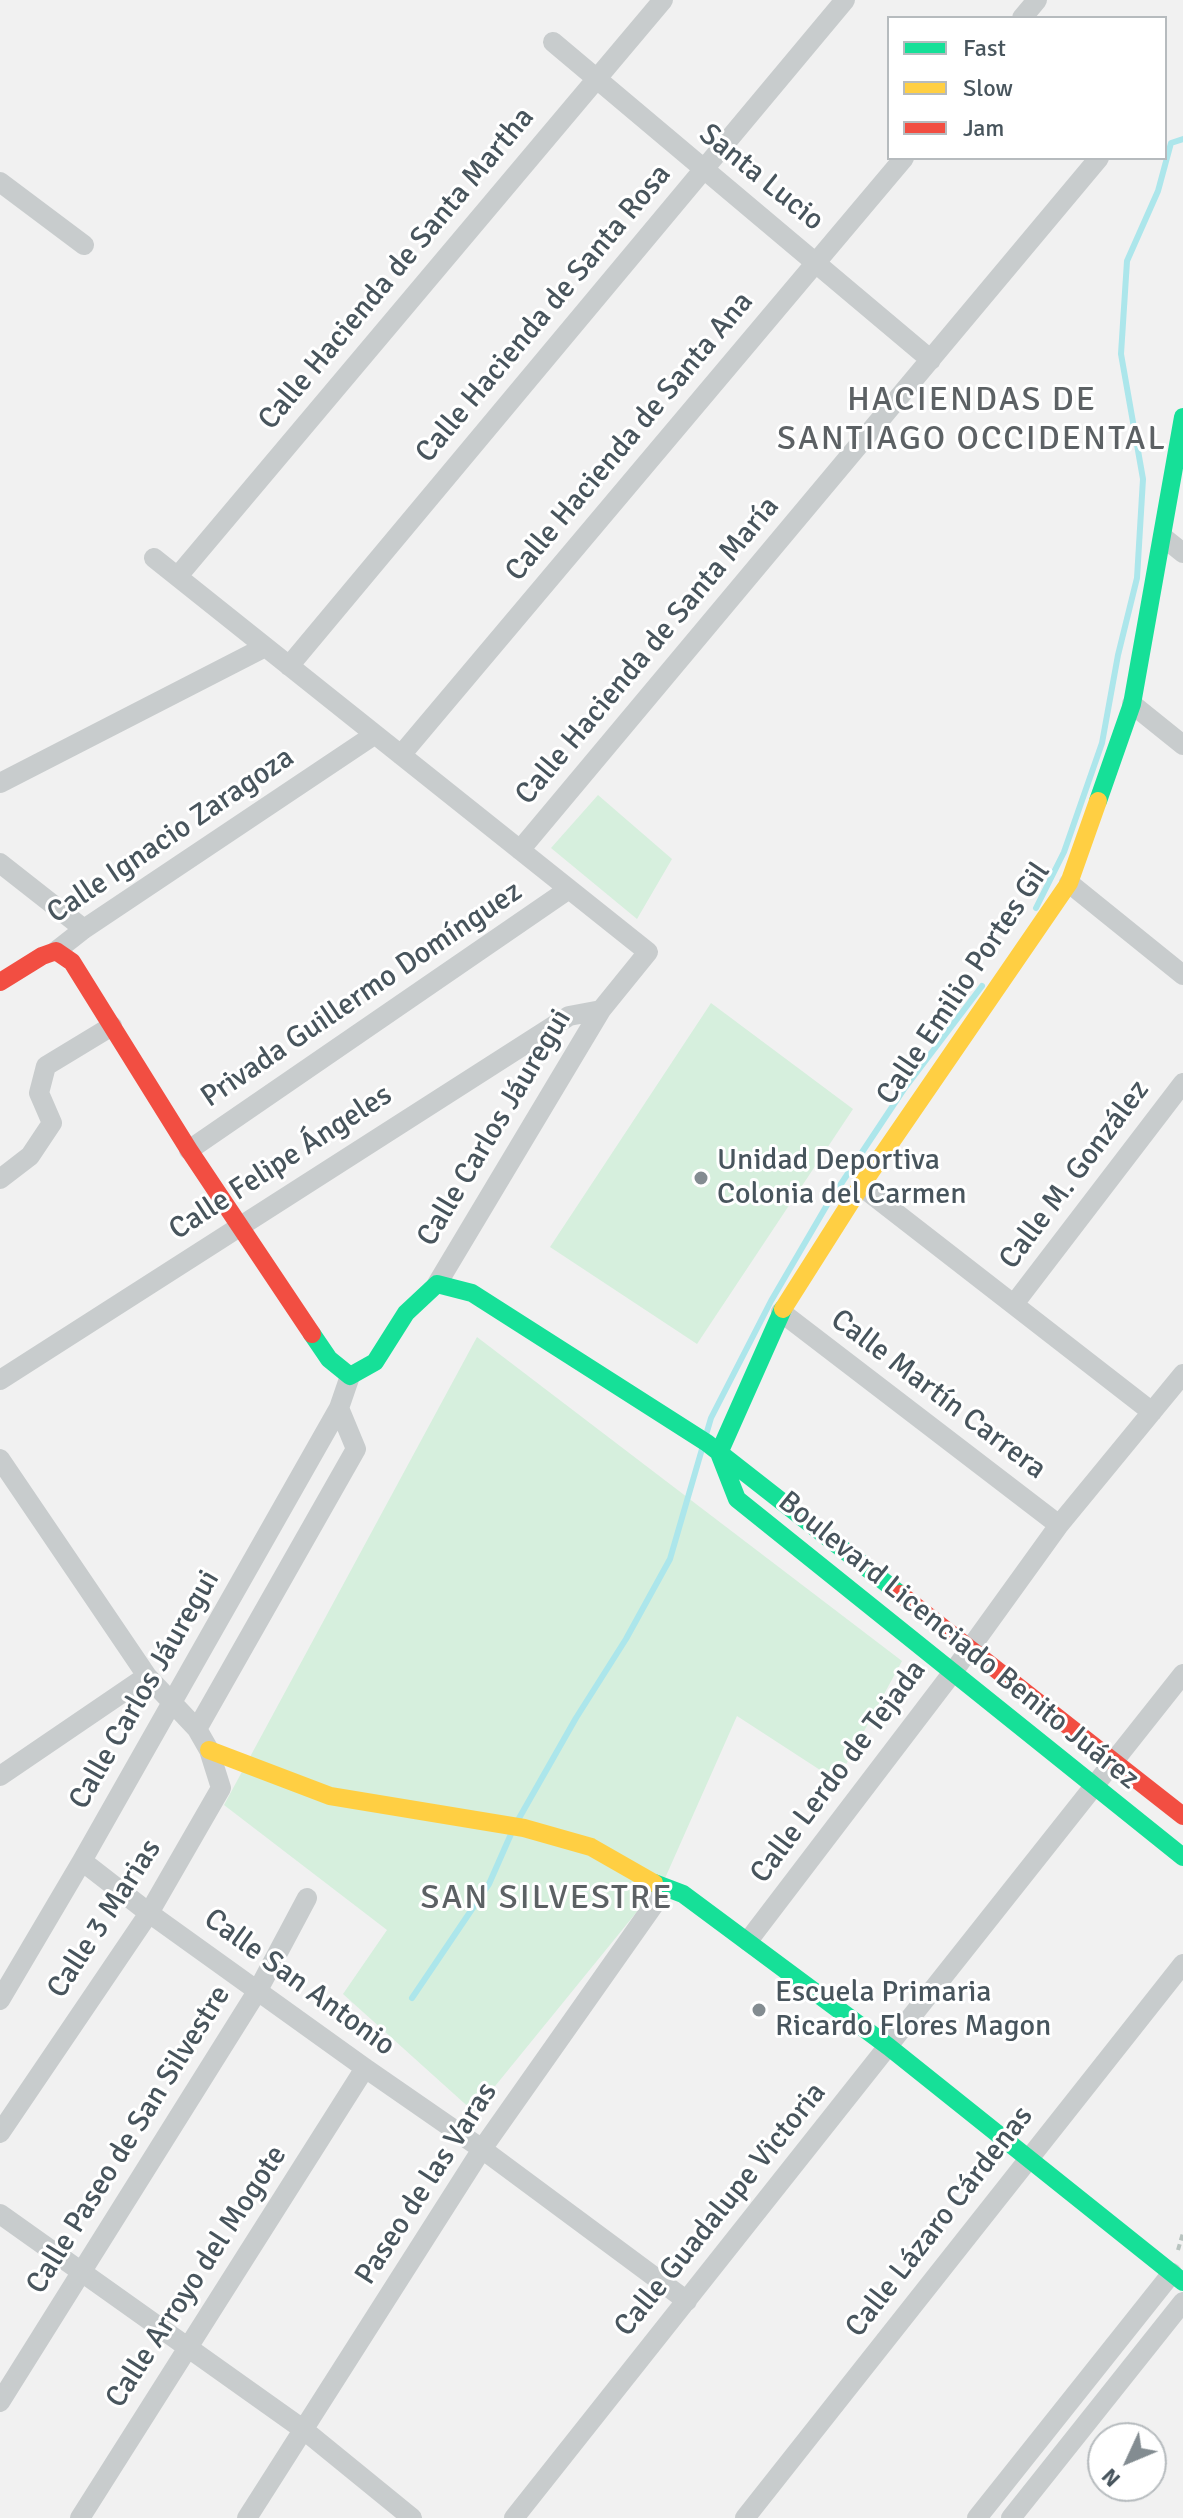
<!DOCTYPE html>
<html>
<head>
<meta charset="utf-8">
<style>
  body { margin:0 }
  #map { position:relative; width:1183px; height:2518px; overflow:hidden; background:#f1f1f1; font-family:Signika,sans-serif }
  canvas { display:block }
  .legend { position:absolute; left:887px; top:16px; width:280px; height:144px; box-sizing:border-box; background:#fff; border:2px solid #b6bbbe; margin:0; padding:10px 14px; list-style:none; font-size:24px; color:#48555d }
  .legend li { display:flex; align-items:center; gap:16px; height:40px }
  .legend b { width:40px; border:2px solid #b6bbbe }
  .north { position:absolute; left:1087px; top:2422px; width:80px; height:80px; box-sizing:border-box; background:#fff; border:2px solid #b6bbbe; border-radius:50%; rotate:226deg; font-size:22px; font-weight:700; line-height:32px; text-align:center; color:#48555d }
  .north::after { content:''; display:block; margin:auto; width:28px; height:36px; background:#838c91; clip-path:polygon(50% 0,100% 100%,50% 72%,0 100%) }
</style>
</head>
<body>
<div id="map">
<canvas width="1183" height="2518"></canvas>
<ul class="legend">
<li><b style="height:10px;background:#16e098"></b>Fast</li>
<li><b style="height:10px;background:#ffcf43"></b>Slow</li>
<li><b style="height:10px;background:#f24e42"></b>Jam</li>
</ul>
<div class="north">N</div>
</div>
<script>
const g = document.querySelector('canvas').getContext('2d');
g.lineJoin = 'round';
function fillPath(path, color) { g.fillStyle = color; g.fill(path, 'evenodd'); }
const toPath = rows => new Path2D(rows.map(r => 'M' + r).join(''));
function strokePath(path, color, width, dash) { g.strokeStyle = color; g.lineWidth = width; g.lineCap = dash ? 'butt' : 'round'; g.setLineDash(dash || []); g.stroke(path); }
function drawText(font, color, halo, rows, align = 'center') {
  g.font = font + ' Signika,sans-serif'; g.lineWidth = 6; g.setLineDash([]); g.textBaseline = 'middle'; g.strokeStyle = halo; g.fillStyle = color; for (const [text, x, y, turn = 0] of rows) {
    g.save(); g.translate(x, y); g.rotate((+turn || 0) * Math.PI / 180); g.textAlign = isNaN(turn) ? turn : align; if (halo) g.strokeText(text, 0, 0); g.fillText(text, 0, 0); g.restore();
  }
}
fillPath(toPath([
  [598,795,672,859,637,919,551,848],
  [711,1003,853,1109,697,1344,550,1247],
  [477,1337,902,1661,837,1781,737,1716,666,1876,474,2112,343,1994,387,1930,224,1805]
]), '#d6efdd');
strokePath(toPath([
  [1036,908,1064,852,1102,743,1118,655,1137,578,1143,479,1121,354,1127,261,1158,191,1171,143,1183,139],
  [706,1435,711,1418,771,1301,827,1205,904,1089,982,986],
  [518,1820,576,1718,626,1639,670,1559,702,1449],
  [412,1998,489,1884,511,1834]
]), '#ace6eb', 6);
strokePath(toPath([
  [1178,2250,1183,2233]
]), '#b8c3bf', 4, [6, 4]);
strokePath(toPath([
  [1022,18,1037,0],
  [553,42,931,360],
  [0,182,84,245],
  [1163,537,1183,553],
  [154,558,648,952,601,1010,437,1284],
  [178,576,663,0],
  [289,666,845,0],
  [1132,704,1183,745],
  [401,755,904,158],
  [0,783,265,647],
  [520,850,1099,158],
  [0,863,84,929],
  [1069,883,1183,975],
  [56,951,84,929,374,735],
  [189,1150,569,889],
  [0,1179,30,1156,52,1123,39,1093,46,1066,112,1026],
  [861,1186,1152,1412],
  [1014,1304,1183,1083],
  [781,1312,1059,1525],
  [0,1380,569,1016,601,1010],
  [0,1459,147,1676,197,1729,209,1750,221,1788,149,1913,0,2133],
  [197,1729,356,1449,339,1408],
  [0,1776,147,1676],
  [82,1861,149,1913,365,2068,482,2149,687,2301],
  [748,1941,953,1672,1059,1525,1183,1374],
  [0,2000,82,1861,339,1408,350,1376],
  [0,2214,304,2430,412,2518],
  [0,2402,258,1990,307,1898],
  [80,2518,365,2068],
  [247,2518,482,2149,665,1889],
  [514,2518,1183,1674],
  [745,2518,1183,1964],
  [977,2518,1172,2273],
  [1011,2518,1183,2302]
]), '#c8cccd', 20);
strokePath(toPath([
  [1098,801,1132,704,1183,417],
  [783,1309,719,1453,737,1499,1183,1857],
  [312,1334,329,1359,350,1376,375,1362,406,1313,437,1284,472,1293,707,1443,900,1594],
  [654,1883,683,1894,889,2047,1183,2282]
]), '#16e098', 18);
strokePath(toPath([
  [783,1309,861,1186,1069,883,1098,801],
  [209,1750,330,1796,524,1828,591,1847,654,1883]
]), '#ffcf43', 18);
strokePath(toPath([
  [0,982,42,956,56,951,72,962,189,1150,312,1334],
  [900,1594,1183,1816]
]), '#f24e42', 18);
for (const [x, y, r, color] of [
  [701,1178,8,"#838c91"],
  [759,2010,8,"#838c91"]
]) { const dot = new Path2D(); dot.arc(x, y, r, 0, 2 * Math.PI); g.fillStyle = color; g.fill(dot); strokePath(dot, '#fff', 3); }
drawText('30px', '#48555d', '#fff', [
  ["Santa Lucio",761,178,39],
  ["Calle Hacienda de Santa Martha",397,269,-50],
  ["Calle Hacienda de Santa Rosa",544,314,-50],
  ["Calle Hacienda de Santa Ana",630,437,-50],
  ["Calle Hacienda de Santa María",648,651,-50],
  ["Calle Ignacio Zaragoza",171,836,-34],
  ["Calle Emilio Portes Gil",964,984,-56],
  ["Privada Guillermo Domínguez",362,995,-34],
  ["Calle Carlos Jáuregui",495,1128,-59],
  ["Calle Felipe Ángeles",281,1163,-33],
  ["Calle M. González",1075,1175,-53],
  ["Calle Martín Carrera",938,1395,37],
  ["Boulevard Licenciado Benito Juárez",958,1641,39],
  ["Calle Carlos Jáuregui",145,1690,-60],
  ["Calle Lerdo de Tejada",839,1772,-53],
  ["Calle 3 Marias",105,1919,-57],
  ["Calle San Antonio",299,1983,36],
  ["Calle Paseo de San Silvestre",129,2140,-58],
  ["Paseo de las Varas",427,2184,-57],
  ["Calle Guadalupe Victoria",721,2210,-51],
  ["Calle Lázaro Cárdenas",940,2222,-52],
  ["Calle Arroyo del Mogote",197,2277,-57]
]);
drawText('30px', '#48555d', '#fff', [
  ["Unidad Deportiva",717,1161],
  ["Colonia del Carmen",717,1195],
  ["Escuela Primaria",775,1993],
  ["Ricardo Flores Magon",775,2027]
], 'left');
g.letterSpacing = '2px';
drawText('34px', '#5c6164', '#fff', [
  ["HACIENDAS DE",972,401],
  ["SANTIAGO OCCIDENTAL",972,440],
  ["SAN SILVESTRE",547,1899]
]);
g.letterSpacing = '0px';
</script>
</body>
</html>
